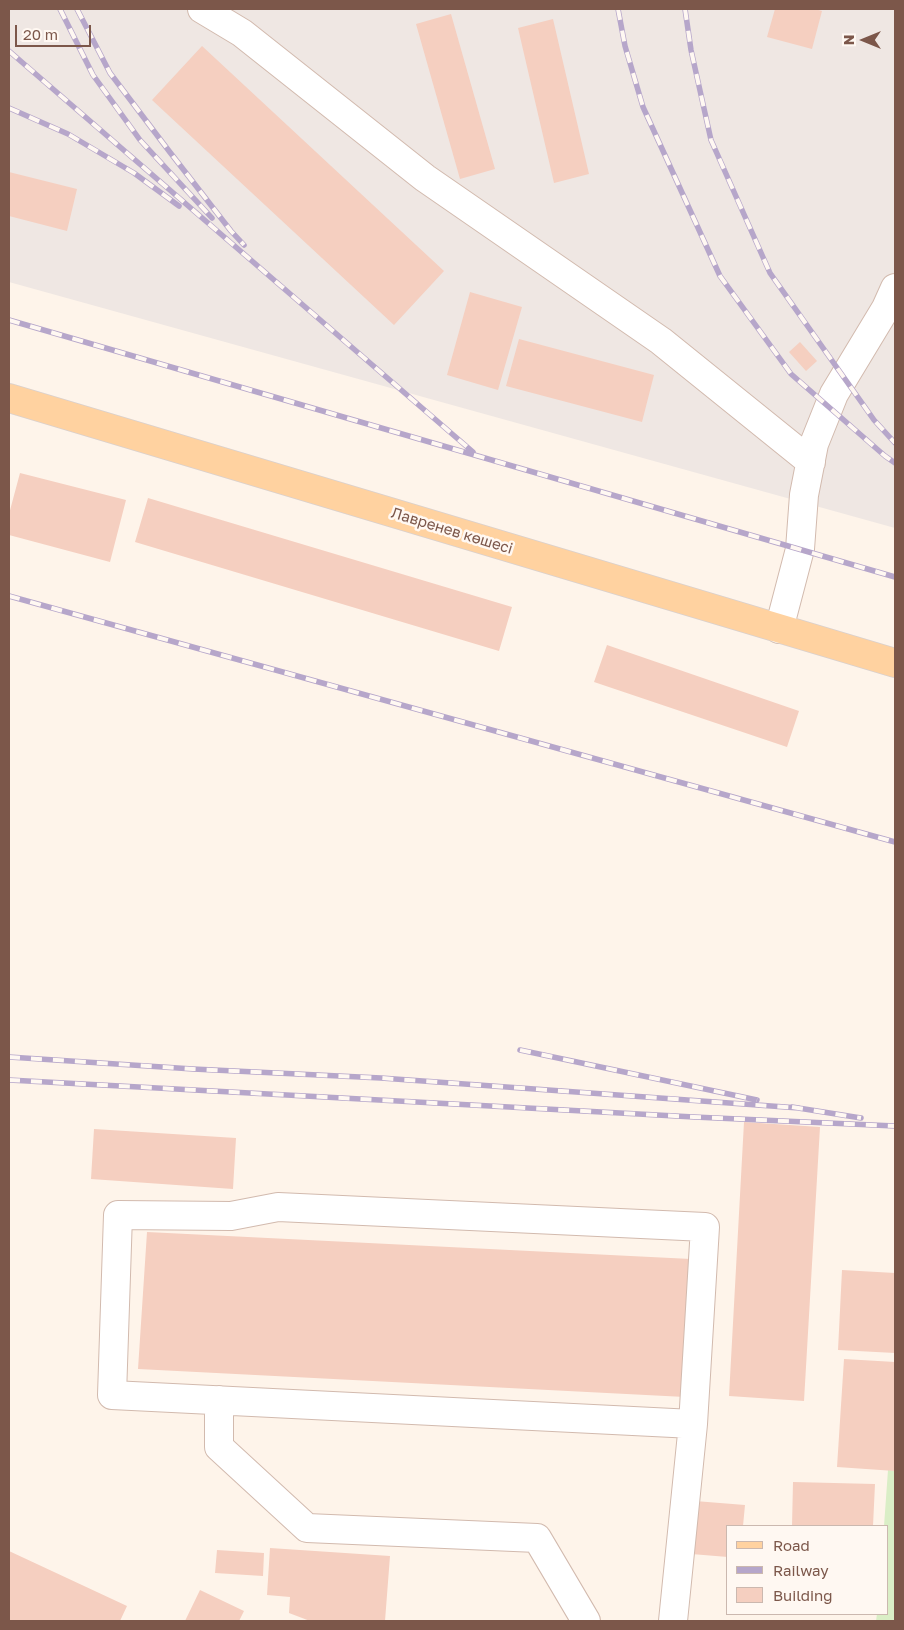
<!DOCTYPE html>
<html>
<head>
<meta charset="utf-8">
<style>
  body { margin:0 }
  #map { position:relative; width:904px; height:1630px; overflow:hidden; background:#fef4ea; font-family:"Golos Text",sans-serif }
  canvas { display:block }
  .frame { position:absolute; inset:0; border:10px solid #7c574a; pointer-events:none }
  .legend { position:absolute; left:726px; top:1525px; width:162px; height:90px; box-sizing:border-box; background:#fff8f2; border:1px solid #cbb8af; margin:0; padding:6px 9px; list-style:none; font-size:15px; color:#7c574a }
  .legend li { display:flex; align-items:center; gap:10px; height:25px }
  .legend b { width:25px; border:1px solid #cbb8af }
  .north { position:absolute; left:839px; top:15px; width:50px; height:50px; -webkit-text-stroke:4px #fff8f2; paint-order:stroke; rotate:270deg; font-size:14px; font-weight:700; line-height:20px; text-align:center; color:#7c574a }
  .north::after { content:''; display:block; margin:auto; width:18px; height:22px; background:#7c574a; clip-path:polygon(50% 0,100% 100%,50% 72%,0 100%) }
  .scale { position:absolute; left:15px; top:25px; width:76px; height:22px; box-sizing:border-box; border:2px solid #7c574a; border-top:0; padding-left:6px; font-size:15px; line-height:18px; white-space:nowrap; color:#7c574a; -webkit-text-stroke:4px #fff8f2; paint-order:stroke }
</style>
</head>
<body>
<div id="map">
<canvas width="904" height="1630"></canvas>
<div class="frame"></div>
<ul class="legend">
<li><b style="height:6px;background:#ffd2a0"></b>Road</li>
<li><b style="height:6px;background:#b6a6ca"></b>Railway</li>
<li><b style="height:14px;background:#f5cfc0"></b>Building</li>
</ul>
<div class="north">N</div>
<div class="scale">20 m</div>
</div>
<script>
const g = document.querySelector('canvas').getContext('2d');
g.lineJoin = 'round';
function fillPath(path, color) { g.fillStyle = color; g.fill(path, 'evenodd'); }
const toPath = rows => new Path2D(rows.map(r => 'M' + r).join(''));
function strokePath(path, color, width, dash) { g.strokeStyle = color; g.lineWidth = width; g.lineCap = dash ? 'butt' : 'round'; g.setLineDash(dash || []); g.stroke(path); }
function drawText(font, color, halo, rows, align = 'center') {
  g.font = font + ' "Golos Text",sans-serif'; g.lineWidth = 5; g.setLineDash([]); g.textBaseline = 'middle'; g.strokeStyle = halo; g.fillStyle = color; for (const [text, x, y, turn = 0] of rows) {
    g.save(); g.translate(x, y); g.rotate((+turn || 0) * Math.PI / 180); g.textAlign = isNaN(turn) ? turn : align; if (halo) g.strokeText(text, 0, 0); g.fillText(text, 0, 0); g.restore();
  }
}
fillPath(toPath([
  [9,9,895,9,895,528,9,282]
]), '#efe7e3');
fillPath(toPath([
  [888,1470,895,1471,895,1621,876,1621,877,1614,888,1614,888,1526,884,1526]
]), '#daeec6');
fillPath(toPath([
  [775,9,815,9,822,11,812,49,767,37],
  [451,14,495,169,460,179,416,24],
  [553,19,589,174,554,183,518,28],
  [202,46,444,271,394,325,152,100],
  [9,172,77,189,67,231,9,216],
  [470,292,522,307,498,390,447,375],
  [519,339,654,375,642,422,506,386],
  [800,342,817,361,806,371,789,352],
  [20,473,126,500,110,562,9,535,9,514],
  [148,498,512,607,499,651,135,542],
  [607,645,799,711,787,747,594,682],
  [744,1122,820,1127,804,1401,729,1396],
  [94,1129,236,1138,233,1189,91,1179],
  [147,1232,691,1259,685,1397,138,1369],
  [842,1270,895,1273,895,1353,838,1350],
  [844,1359,895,1362,895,1471,837,1467],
  [793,1482,875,1484,873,1526,792,1526],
  [695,1501,745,1505,743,1526,728,1526,728,1557,691,1554],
  [270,1548,390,1556,385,1621,310,1621,289,1613,290,1597,267,1595],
  [217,1550,264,1553,263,1576,215,1573],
  [9,1551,127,1606,120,1621,9,1621],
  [200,1590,244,1611,239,1621,185,1621]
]), '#f5cfc0');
const minor = toPath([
  [202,9,242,33,425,178,661,341,811,462],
  [779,629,800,549,804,495,814,444,834,394,886,308,895,288],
  [219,1400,219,1447,307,1528,537,1538,586,1621],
  [673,1621,693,1424,705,1227,278,1207,231,1216,118,1215,112,1395,693,1424]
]);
const major = toPath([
  [9,398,895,663]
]);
strokePath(minor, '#d2baae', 30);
strokePath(major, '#dad0cc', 30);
strokePath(minor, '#fff', 28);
strokePath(major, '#ffd2a0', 28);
const rail = toPath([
  [60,9,93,75,140,140,212,218],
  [77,9,110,73,169,151,231,231,244,245],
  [618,9,625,46,643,107,720,276,791,374,885,456,895,463],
  [685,9,691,50,711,140,770,273,874,420,895,443],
  [9,51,473,452],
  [9,108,68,134,134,173,179,206],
  [9,320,895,577],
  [9,596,895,842],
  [520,1050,757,1100],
  [9,1057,193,1069,381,1078,799,1108],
  [9,1080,694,1117,895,1126],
  [792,1107,861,1118]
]);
strokePath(rail, '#b6a6ca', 5.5);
strokePath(rail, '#fff8f2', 4, [11]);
drawText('15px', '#7c574a', '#fff8f2', [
  ["Лавренев көшесі",452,531,17]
]);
</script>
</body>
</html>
